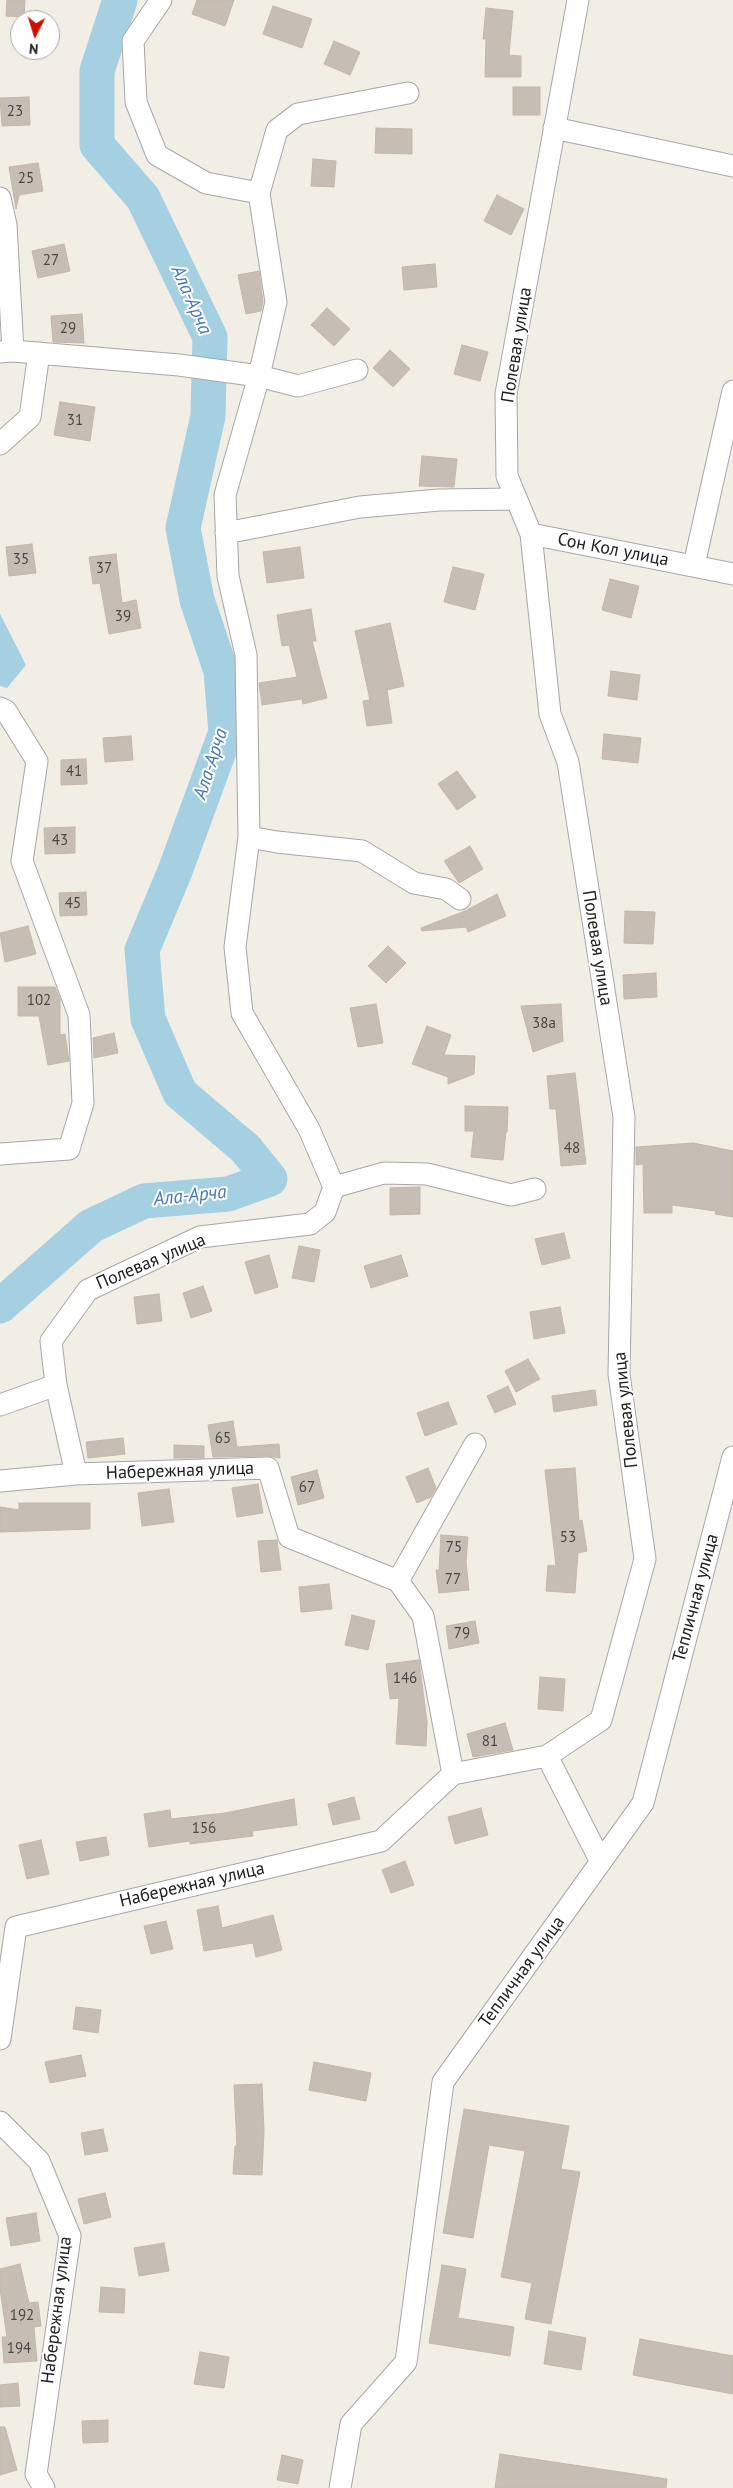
<!DOCTYPE html>
<html>
<head>
<meta charset="utf-8">
<style>
  body { margin:0 }
  #map { position:relative; width:733px; height:2488px; overflow:hidden; background:#f1eee6; font-family:"PT Sans",sans-serif }
  canvas { display:block }
  .north { position:absolute; left:10px; top:10px; width:50px; height:50px; box-sizing:border-box; background:#fff; border:1px solid #a6a6a6; border-radius:50%; rotate:185deg; font-size:14px; font-weight:700; line-height:20px; text-align:center; color:#202020 }
  .north::after { content:''; display:block; margin:auto; width:18px; height:22px; background:#d10d00; clip-path:polygon(50% 0,100% 100%,50% 72%,0 100%) }
</style>
</head>
<body>
<div id="map">
<canvas width="733" height="2488"></canvas>
<div class="north">N</div>
</div>
<script>
const g = document.querySelector('canvas').getContext('2d');
g.lineJoin = 'round';
function fillPath(path, color) { g.fillStyle = color; g.fill(path, 'evenodd'); }
const toPath = rows => new Path2D(rows.map(r => 'M' + r).join(''));
function strokePath(path, color, width, dash) { g.strokeStyle = color; g.lineWidth = width; g.lineCap = dash ? 'butt' : 'round'; g.setLineDash(dash || []); g.stroke(path); }
function drawText(font, color, halo, rows, align = 'center') {
  g.font = font + ' "PT Sans",sans-serif'; g.lineWidth = 4; g.setLineDash([]); g.textBaseline = 'middle'; g.strokeStyle = halo; g.fillStyle = color; for (const [text, x, y, turn = 0] of rows) {
    g.save(); g.translate(x, y); g.rotate((+turn || 0) * Math.PI / 180); g.textAlign = isNaN(turn) ? turn : align; if (halo) g.strokeText(text, 0, 0); g.fillText(text, 0, 0); g.restore();
  }
}
fillPath(toPath([
  [0,614,26,665,7,688,0,686]
]), '#a4d0e2');
strokePath(toPath([
  [0,1306,91,1226,144,1201,228,1194,270,1179,246,1149,180,1093,148,1019,142,950,175,871,226,732,221,671,197,600,183,528,208,416,210,337,143,198,97,145,97,71,120,0]
]), '#a4d0e2', 35);
const building = toPath([
  [7,0,25,0,24,17,6,16,7,0],
  [197,0,234,0,225,26,192,14,197,0],
  [273,6,312,19,302,48,263,34,273,6],
  [486,8,513,11,509,55,521,56,521,77,485,77,486,39,483,39,486,8],
  [334,41,360,52,350,75,324,64,334,41],
  [513,87,540,87,540,115,513,115,513,87],
  [29,97,30,125,2,126,0,98,29,97],
  [376,128,412,129,412,154,375,153,376,128],
  [313,159,336,161,334,187,311,186,313,159],
  [38,163,43,191,19,195,16,209,9,167,38,163],
  [497,195,524,209,511,235,484,221,497,195],
  [64,244,70,271,38,278,32,251,64,244],
  [435,264,437,287,404,290,402,267,435,264],
  [259,271,263,302,261,311,246,314,238,275,259,271],
  [327,308,350,329,334,346,311,325,327,308],
  [82,314,84,343,53,342,51,316,82,314],
  [462,345,488,352,480,381,454,374,462,345],
  [390,350,410,369,393,387,373,368,390,350],
  [60,402,95,407,90,441,54,435,60,402],
  [422,456,457,459,454,487,419,486,422,456],
  [32,544,36,573,9,576,6,547,32,544],
  [300,547,304,578,267,583,263,552,300,547],
  [116,554,122,603,136,600,141,628,109,634,100,583,93,584,89,557,116,554],
  [453,567,484,574,475,610,444,602,453,567],
  [610,579,639,586,631,618,602,610,610,579],
  [311,609,316,641,312,641,327,698,303,704,302,699,262,705,259,683,297,677,289,645,282,646,277,615,311,609],
  [390,623,404,686,387,690,392,723,367,726,363,701,370,700,355,631,390,623],
  [611,671,640,675,637,700,608,696,611,671],
  [604,734,641,738,638,763,602,759,604,734],
  [131,736,133,760,105,762,103,738,131,736],
  [86,759,87,784,61,785,61,760,86,759],
  [457,771,476,797,457,810,438,784,457,771],
  [75,827,75,853,45,854,44,828,75,827],
  [470,846,483,869,459,883,444,861,470,846],
  [86,892,87,915,60,916,59,893,86,892],
  [497,894,506,916,468,932,466,927,422,931,421,928,465,911,497,894],
  [625,911,655,912,653,944,624,943,625,911],
  [28,926,36,954,5,962,0,933,28,926],
  [388,946,406,963,386,983,368,966,388,946],
  [656,973,657,997,624,999,623,975,656,973],
  [18,987,55,987,60,999,60,1035,65,1034,69,1061,48,1065,39,1016,18,1016,18,987],
  [376,1004,383,1043,358,1047,350,1008,376,1004],
  [561,1004,563,1041,533,1052,521,1006,561,1004],
  [427,1026,451,1035,444,1055,475,1056,474,1074,448,1084,448,1077,412,1064,427,1026],
  [114,1033,118,1053,94,1058,93,1038,114,1033],
  [575,1073,586,1164,561,1166,556,1109,550,1109,547,1076,575,1073],
  [465,1106,508,1107,507,1132,506,1132,503,1160,471,1157,474,1131,465,1131,465,1106],
  [693,1143,733,1151,733,1217,715,1214,716,1211,672,1205,672,1213,644,1213,643,1164,636,1165,636,1147,693,1143],
  [420,1187,420,1214,390,1215,390,1188,420,1187],
  [564,1233,570,1258,542,1265,535,1239,564,1233],
  [299,1246,320,1250,314,1282,292,1278,299,1246],
  [269,1255,278,1287,255,1294,245,1262,269,1255],
  [401,1255,408,1276,371,1288,364,1266,401,1255],
  [203,1286,212,1311,191,1318,183,1293,203,1286],
  [159,1294,162,1321,137,1324,134,1297,159,1294],
  [560,1307,565,1333,534,1339,530,1312,560,1307],
  [528,1359,540,1379,516,1392,505,1371,528,1359],
  [508,1386,516,1404,495,1413,487,1396,508,1386],
  [595,1390,597,1405,554,1412,552,1396,595,1390],
  [448,1402,457,1424,425,1436,417,1413,448,1402],
  [233,1421,237,1447,279,1444,280,1458,268,1456,213,1457,208,1425,233,1421],
  [123,1438,125,1454,88,1458,86,1442,123,1438],
  [174,1445,204,1446,204,1458,174,1458,174,1445],
  [428,1468,436,1488,431,1497,417,1503,406,1477,428,1468],
  [575,1468,579,1521,582,1520,587,1551,578,1553,575,1593,546,1591,548,1565,556,1566,545,1470,575,1468],
  [317,1470,324,1498,298,1505,291,1477,317,1470],
  [258,1484,263,1513,237,1517,232,1488,258,1484],
  [169,1489,174,1522,142,1526,138,1493,169,1489],
  [19,1503,90,1503,90,1529,0,1532,0,1507,19,1510,19,1503],
  [441,1535,468,1537,466,1562,469,1590,439,1593,436,1570,439,1570,441,1535],
  [277,1540,281,1570,261,1572,258,1541,277,1540],
  [329,1584,332,1609,301,1612,299,1587,329,1584],
  [352,1615,375,1621,368,1650,345,1645,352,1615],
  [475,1621,479,1643,449,1649,446,1626,475,1621],
  [419,1660,427,1722,426,1746,396,1744,399,1698,390,1699,386,1664,419,1660],
  [540,1677,565,1679,563,1711,538,1709,540,1677],
  [505,1723,513,1750,473,1757,467,1734,505,1723],
  [354,1797,360,1819,333,1825,328,1804,354,1797],
  [294,1799,297,1825,252,1831,253,1836,190,1844,190,1841,149,1847,144,1814,170,1810,171,1819,225,1813,294,1799],
  [481,1808,488,1835,455,1844,448,1817,481,1808],
  [106,1837,109,1855,80,1861,76,1842,106,1837],
  [41,1840,49,1874,27,1879,19,1845,41,1840],
  [405,1861,414,1885,391,1893,382,1870,405,1861],
  [218,1906,222,1928,273,1915,282,1950,256,1957,253,1943,204,1951,197,1910,218,1906],
  [166,1921,173,1949,151,1954,144,1926,166,1921],
  [76,2007,101,2010,98,2033,73,2029,76,2007],
  [81,2055,86,2076,50,2083,45,2062,81,2055],
  [314,2062,371,2073,366,2101,309,2090,314,2062],
  [262,2084,264,2131,262,2175,233,2174,235,2146,237,2146,234,2085,262,2084],
  [464,2109,569,2126,561,2169,580,2172,551,2324,525,2319,532,2283,501,2277,525,2151,489,2145,473,2238,443,2233,464,2109],
  [103,2129,108,2151,85,2155,81,2133,103,2129],
  [105,2193,111,2217,84,2224,78,2199,105,2193],
  [36,2213,40,2241,11,2246,6,2218,36,2213],
  [164,2243,169,2271,139,2276,134,2248,164,2243],
  [20,2264,29,2303,38,2302,41,2326,34,2327,37,2361,4,2363,2,2337,7,2337,0,2289,0,2269,20,2264],
  [442,2265,466,2269,458,2318,514,2327,510,2356,429,2343,442,2265],
  [101,2287,125,2289,124,2313,99,2312,101,2287],
  [549,2331,586,2338,581,2370,544,2364,549,2331],
  [640,2339,733,2356,733,2394,633,2375,640,2339],
  [200,2352,229,2357,224,2388,194,2384,200,2352],
  [18,2383,20,2406,0,2407,0,2385,18,2383],
  [108,2420,108,2442,83,2443,82,2421,108,2420],
  [0,2427,5,2427,17,2470,0,2475,0,2427],
  [500,2454,667,2479,666,2488,495,2488,500,2454],
  [282,2455,303,2460,298,2484,277,2480,282,2455]
]);
fillPath(building, '#c6beb5');
strokePath(building, '#c4b6a7', 1);
const street = toPath([
  [161,0,133,41,136,102,157,155,206,183,259,193],
  [578,0,506,394,507,476,531,534,550,714,568,762,624,1117,619,1374,645,1559,601,1720,547,1756,601,1862],
  [554,128,733,166],
  [0,198,6,225,13,351],
  [0,352,13,351,179,365,259,376,298,386,357,370],
  [0,444,30,417,39,353],
  [226,533,360,507,439,500,516,499],
  [531,534,733,574],
  [694,565,733,391],
  [0,708,6,711,37,761,22,861,79,1015,83,1103,69,1149,0,1154],
  [249,837,277,842,362,851,414,883,446,889,460,899],
  [334,1187,384,1173,427,1174,511,1195,535,1189],
  [56,1385,76,1474],
  [0,1405,56,1385,51,1341,88,1290,200,1237,310,1224,325,1212,334,1187,309,1129,242,1013,235,947,249,837,246,655,228,576,225,495,259,376,276,302,259,193,277,130,298,114,408,93],
  [0,1481,76,1474,268,1468,289,1537,398,1581,423,1616,453,1774],
  [398,1581,475,1444],
  [0,2039,16,1927,381,1841,453,1774,547,1756],
  [0,2122,39,2161,70,2236,36,2474,44,2488],
  [340,2488,351,2424,406,2362,443,2082,643,1803,733,1457]
]);
strokePath(street, '#a7a7a7', 23);
strokePath(street, '#fff', 21);
drawText('15px', '#4a4845', null, [
  ["23",15,112],
  ["25",26,179],
  ["27",51,261],
  ["29",68,329],
  ["31",75,421],
  ["35",21,560],
  ["37",104,569],
  ["39",123,617],
  ["41",74,772],
  ["43",60,841],
  ["45",73,904],
  ["102",39,1001],
  ["38а",544,1024],
  ["48",572,1149],
  ["65",223,1439],
  ["67",307,1488],
  ["53",568,1538],
  ["75",454,1548],
  ["77",453,1580],
  ["79",462,1634],
  ["146",405,1679],
  ["81",490,1742],
  ["156",204,1829],
  ["192",22,2316],
  ["194",19,2349]
]);
drawText('18px', '#202020', '#fff', [
  ["Полевая улица",517,345,-81],
  ["Сон Кол улица",613,550,11],
  ["Полевая улица",597,948,81],
  ["Полевая улица",151,1262,-23],
  ["Полевая улица",626,1410,-96],
  ["Набережная улица",180,1471,-2],
  ["Тепличная улица",696,1598,-75],
  ["Набережная улица",192,1885,-13],
  ["Тепличная улица",522,1972,-54],
  ["Набережная улица",57,2310,-83]
]);
drawText('italic 19px', '#4577b8', '#fff', [
  ["Ала-Арча",191,300,66],
  ["Ала-Арча",211,764,-72],
  ["Ала-Арча",190,1196,-6]
]);
</script>
</body>
</html>
